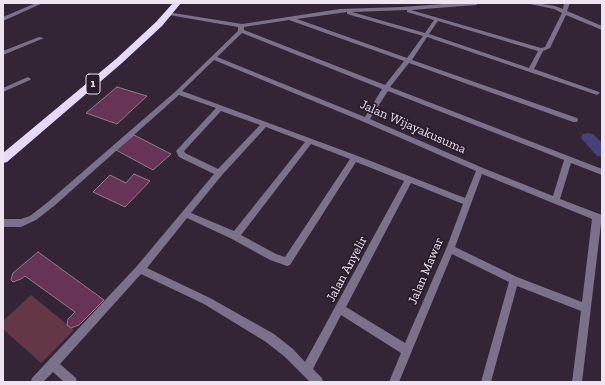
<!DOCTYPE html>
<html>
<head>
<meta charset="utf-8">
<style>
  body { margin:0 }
  #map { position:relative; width:605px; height:385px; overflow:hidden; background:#332536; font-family:"Zilla Slab",serif }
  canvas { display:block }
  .frame { position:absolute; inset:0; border:4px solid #ede4ef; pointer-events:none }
</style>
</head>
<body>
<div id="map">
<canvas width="605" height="385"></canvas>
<div class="frame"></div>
</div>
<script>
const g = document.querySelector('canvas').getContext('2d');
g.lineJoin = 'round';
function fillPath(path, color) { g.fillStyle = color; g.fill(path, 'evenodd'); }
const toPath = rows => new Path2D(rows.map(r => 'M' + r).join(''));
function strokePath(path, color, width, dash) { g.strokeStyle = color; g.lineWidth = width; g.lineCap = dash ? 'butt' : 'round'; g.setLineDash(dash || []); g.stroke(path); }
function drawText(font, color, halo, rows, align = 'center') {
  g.font = font + ' "Zilla Slab",serif'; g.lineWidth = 3.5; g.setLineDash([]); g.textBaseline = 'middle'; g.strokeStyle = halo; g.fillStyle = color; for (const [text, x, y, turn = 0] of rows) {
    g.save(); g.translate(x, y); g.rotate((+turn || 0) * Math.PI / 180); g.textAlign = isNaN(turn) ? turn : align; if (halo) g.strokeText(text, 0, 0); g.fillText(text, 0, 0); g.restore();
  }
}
fillPath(toPath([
  [31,295,74,330,41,363,3,329,3,321]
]), '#643747');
fillPath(toPath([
  [588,133,593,134,602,143,602,157,597,156,581,138,583,134,588,133]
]), '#454277');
const building = toPath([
  [117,87,147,96,117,124,86,113,117,87],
  [134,135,171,154,153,170,116,150,134,135],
  [134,174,150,181,125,207,93,192,110,175,126,183,134,174],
  [38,252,104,300,79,325,71,328,67,325,68,319,75,312,25,276,21,279,13,282,11,280,13,273,38,252]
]);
fillPath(building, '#673457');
strokePath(building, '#937c8b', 1);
fillPath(toPath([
  [36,3,43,3,3,21,3,17,36,3],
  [457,3,479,3,476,5,411,10,541,48,545,47,562,13,554,9,525,3,536,3,555,6,563,9,564,3,570,3,567,11,602,26,602,30,566,15,550,48,543,51,534,69,599,92,600,93,597,95,427,37,412,60,577,118,578,120,577,122,573,122,409,63,390,87,602,169,602,175,571,163,560,199,602,215,582,382,572,382,581,311,517,286,491,382,481,382,509,282,452,254,399,382,389,382,401,353,341,315,313,369,322,378,323,382,310,382,285,357,266,342,204,304,141,274,60,364,76,378,77,382,64,382,53,372,43,382,31,382,32,378,137,266,214,174,179,157,176,151,216,108,179,95,54,206,36,220,21,227,3,227,3,219,21,219,30,216,48,202,176,91,238,31,238,27,169,15,167,14,167,12,242,24,340,9,402,7,457,3],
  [407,10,407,12,434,20,425,33,352,12,407,10],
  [347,12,347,14,423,36,407,58,297,19,347,12],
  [289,20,404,61,385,85,244,30,244,27,289,20],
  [438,21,538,51,529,68,429,34,438,21],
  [242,33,382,89,365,117,217,57,242,33],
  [214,60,364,122,476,171,465,198,358,156,182,91,214,60],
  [388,91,564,160,553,196,483,168,370,119,388,91],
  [221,111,260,125,218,169,185,153,184,151,221,111],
  [266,127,305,142,234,231,191,213,222,175,266,127],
  [311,144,350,159,285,257,276,254,241,235,311,144],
  [356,162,404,181,305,362,293,349,274,334,210,298,147,268,187,218,232,239,270,260,287,266,290,265,356,162],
  [482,174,592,219,582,302,517,277,455,247,482,174],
  [411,183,463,204,446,249,405,343,346,307,411,183],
  [39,37,44,38,3,55,3,51,39,37],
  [28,77,31,79,30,80,3,92,3,88,28,77]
]), '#7b718a');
fillPath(toPath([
  [173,3,181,3,162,26,122,63,7,162,3,163,3,153,116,59,156,22,173,3]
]), '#e7d9fe');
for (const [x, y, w] of [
  [93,84,14]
]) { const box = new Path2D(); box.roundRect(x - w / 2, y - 10, w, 20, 3); g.fillStyle = '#291b2c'; g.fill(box); strokePath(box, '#ede4ef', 1); }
drawText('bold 12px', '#ede4ef', null, [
  ["1",93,84]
]);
drawText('13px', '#ede4ef', '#291b2c', [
  ["Jalan Wijayakusuma",413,127,24],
  ["Jalan Anyelir",347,269,-62],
  ["Jalan Mawar",426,271,-67]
]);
</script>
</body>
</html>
